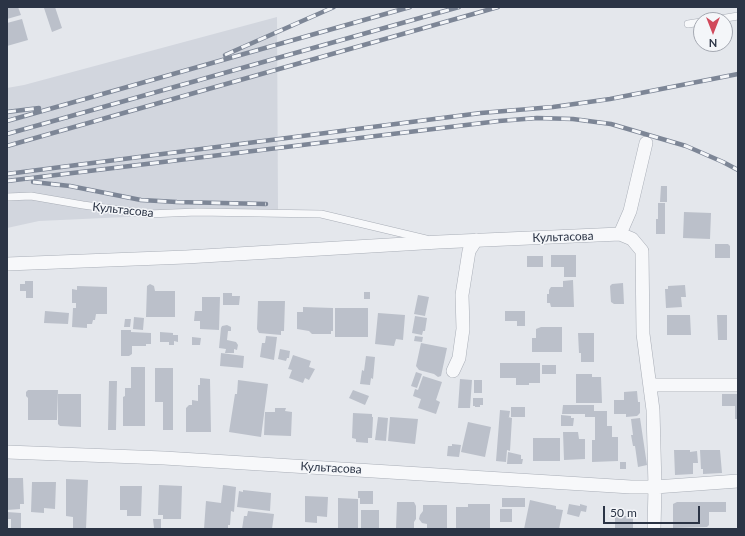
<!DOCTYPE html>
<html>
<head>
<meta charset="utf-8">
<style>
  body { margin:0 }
  #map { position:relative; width:745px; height:536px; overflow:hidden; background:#e4e7ec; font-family:Lato,sans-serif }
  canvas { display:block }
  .frame { position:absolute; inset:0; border:8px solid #2b3445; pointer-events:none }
  .north { position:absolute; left:693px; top:12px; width:40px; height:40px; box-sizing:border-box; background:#f4f6f9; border:1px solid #a4a8b1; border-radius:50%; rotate:180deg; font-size:11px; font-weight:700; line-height:16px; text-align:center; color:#2b3445 }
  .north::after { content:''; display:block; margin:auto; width:14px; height:18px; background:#d1495b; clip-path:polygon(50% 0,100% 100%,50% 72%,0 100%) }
  .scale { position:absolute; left:603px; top:506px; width:97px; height:18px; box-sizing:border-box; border:2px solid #2b3445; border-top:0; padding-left:5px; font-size:12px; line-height:14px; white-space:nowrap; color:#2b3445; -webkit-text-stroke:3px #f4f6f9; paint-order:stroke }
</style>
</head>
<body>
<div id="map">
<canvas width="745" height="536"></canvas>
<div class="frame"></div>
<div class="north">N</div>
<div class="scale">50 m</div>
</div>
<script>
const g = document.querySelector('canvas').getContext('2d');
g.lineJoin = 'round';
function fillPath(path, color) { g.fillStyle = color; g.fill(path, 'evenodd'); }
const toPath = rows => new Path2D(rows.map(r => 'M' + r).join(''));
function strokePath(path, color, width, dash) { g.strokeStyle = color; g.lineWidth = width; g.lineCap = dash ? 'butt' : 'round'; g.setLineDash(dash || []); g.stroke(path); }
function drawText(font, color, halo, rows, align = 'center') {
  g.font = font + ' Lato,sans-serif'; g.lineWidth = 3; g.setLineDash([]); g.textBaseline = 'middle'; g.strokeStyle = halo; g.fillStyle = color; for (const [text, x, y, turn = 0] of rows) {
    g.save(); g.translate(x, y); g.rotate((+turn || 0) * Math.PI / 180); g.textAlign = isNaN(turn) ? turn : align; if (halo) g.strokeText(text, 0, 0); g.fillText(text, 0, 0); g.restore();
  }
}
fillPath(toPath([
  [277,17,278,210,39,221,7,228,7,88,24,85]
]), '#d2d6de');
fillPath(toPath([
  [7,7,18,7,21,15,7,19],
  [48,7,55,7,62,28,52,32,44,8],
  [22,19,28,40,7,46,7,23],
  [661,186,667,186,667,202,660,202],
  [658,203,665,203,665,234,656,234,656,219,658,219],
  [684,212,711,213,710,239,683,238],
  [715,244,728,244,730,246,730,258,715,258],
  [551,255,576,255,576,277,564,277,564,267,551,267],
  [527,256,543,256,543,267,527,267],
  [573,280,574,307,551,307,550,303,547,303,547,294,549,294,549,290,551,287,563,287,563,281],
  [25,281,33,281,33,298,26,298,26,291,20,291,20,284,25,284],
  [623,283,624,304,614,304,611,302,610,286,612,284],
  [150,284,154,286,155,291,175,291,175,317,146,317,147,286],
  [685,285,686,297,681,297,682,307,666,308,665,289,668,289,668,286],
  [77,286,107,287,107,314,96,314,95,320,93,320,92,324,87,324,87,328,72,327,73,308,76,308,76,303,72,303,72,289,77,290],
  [364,292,370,292,370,299,364,299],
  [223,293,232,293,232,296,240,296,239,305,223,305],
  [418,295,429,297,425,316,414,314],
  [202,297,220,297,219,330,200,329,200,321,194,321,195,311,202,311],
  [258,301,285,301,284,331,281,331,281,335,259,333,257,329],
  [303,307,333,308,333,331,331,331,331,334,312,334,309,331,297,329,297,312,303,312],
  [335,308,368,308,368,337,335,337],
  [45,311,69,313,68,324,44,323],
  [505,311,525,311,525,326,517,326,517,321,505,321],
  [378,313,405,315,403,340,396,339,394,346,375,344],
  [667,315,690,315,691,335,667,335],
  [717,315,727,315,727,340,718,340],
  [415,316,427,318,425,331,423,331,422,335,412,333],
  [134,317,144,318,143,330,133,329],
  [125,319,131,319,130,327,124,327],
  [227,325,231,327,231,331,228,331,227,340,236,342,238,345,237,350,234,349,234,353,225,353,226,349,219,348,221,328,222,326],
  [541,327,562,327,562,352,532,352,532,338,536,338,536,329],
  [121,330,131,330,131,332,151,333,151,344,146,344,146,346,132,346,132,354,129,356,121,356],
  [160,332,173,333,173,335,178,335,178,342,174,341,174,345,169,345,169,342,160,342],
  [578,333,594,333,594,362,581,362,581,353,579,353],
  [266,336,277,337,274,360,260,357,262,343,265,343],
  [415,336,423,337,422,342,414,341],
  [192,337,201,338,200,345,192,345],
  [421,343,447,348,441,376,438,377,434,374,419,370,416,366],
  [280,349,290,351,289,358,287,358,286,361,278,359],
  [221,353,244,356,243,368,220,366],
  [293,355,311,361,309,367,315,369,309,380,305,378,303,383,289,378,292,370,288,369],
  [366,356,375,357,373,379,371,378,370,385,360,384,362,370,364,371],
  [500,363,540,363,540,383,529,383,529,385,516,385,516,378,500,378],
  [542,365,556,365,556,374,542,374],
  [131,367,145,367,145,426,123,426,123,397,125,396,125,388,131,388],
  [155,368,173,368,173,430,163,430,163,402,155,402],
  [416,372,422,374,417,388,411,386],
  [576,374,592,374,592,377,601,377,602,403,576,403],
  [423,376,442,382,436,400,440,402,436,414,418,408,421,399,413,396,415,389,418,390],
  [200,378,210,379,211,432,186,432,186,408,189,405,192,405,192,400,198,401,198,385,200,385],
  [460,379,472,380,470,408,458,408],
  [238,380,268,384,261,437,229,432,235,394,237,394],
  [474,380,482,380,482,393,474,393],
  [109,381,117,381,116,430,108,430],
  [28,390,58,390,57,420,28,420,28,398,26,396,26,392],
  [353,390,369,396,365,405,349,398],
  [637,391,638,402,640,402,640,413,637,416,626,417,626,414,614,414,614,400,624,400,624,392],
  [58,394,81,394,81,427,60,426,58,424],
  [722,394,738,394,738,419,735,419,735,406,722,406],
  [473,398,483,398,483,405,480,405,480,407,475,407,475,406,473,406],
  [563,405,594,405,594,411,607,411,607,426,612,426,612,437,618,437,618,461,592,462,592,440,595,440,595,417,585,417,585,414,562,414],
  [511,407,525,407,525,417,511,417],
  [275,408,286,408,285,411,292,412,291,436,264,435,265,412,275,412],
  [500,410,510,411,509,417,508,417,512,418,510,451,507,450,506,462,496,461],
  [353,413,372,414,372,417,373,417,372,438,368,438,368,443,356,442,356,439,352,438],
  [561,415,571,416,571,418,574,418,573,426,561,426],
  [378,417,388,418,386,441,375,440],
  [390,417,418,419,415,444,388,441],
  [640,418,647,465,638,467,635,446,633,446,631,435,633,435,631,419],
  [468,422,491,427,485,457,461,452],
  [563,432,578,432,579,439,585,439,585,459,564,460],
  [533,438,560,438,560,461,533,461],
  [452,444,461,445,459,457,447,456,448,446,452,446],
  [674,450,690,450,690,452,697,451,698,463,693,463,693,474,675,475],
  [700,450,720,450,722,473,703,474,703,469,701,469],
  [508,452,521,455,521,459,523,459,522,464,507,464],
  [620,462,626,462,626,469,620,469],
  [7,478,23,478,24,504,20,504,20,509,7,510],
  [66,479,88,480,86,529,73,529,73,517,66,516],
  [32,482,56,482,55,509,44,508,44,513,31,512],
  [159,485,182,486,181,519,163,519,163,515,158,515],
  [223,485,236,487,234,512,231,511,230,525,228,525,228,529,204,529,206,501,221,503],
  [120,486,142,486,141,516,127,516,127,510,120,510],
  [243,490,271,493,270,511,237,507,239,491,243,492],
  [358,491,373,491,373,504,360,504,360,498,358,498],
  [305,496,328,497,327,517,317,516,317,523,305,522],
  [338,498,358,499,358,529,338,529],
  [502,498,525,498,525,507,502,507],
  [530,500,556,506,556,509,563,510,559,529,524,529],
  [397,502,414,502,416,506,416,519,414,522,414,529,396,529],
  [677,502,726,502,726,512,709,512,709,525,707,527,673,528,673,504],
  [468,504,490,504,490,529,456,529,456,507,468,507],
  [569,504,580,506,580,504,587,506,586,512,581,511,579,517,567,514],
  [423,505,447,505,447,529,427,529,427,524,422,523,419,519,420,515,423,511],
  [500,509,512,509,512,522,500,522],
  [361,510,379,510,379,529,361,529],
  [248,511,274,514,272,529,242,529,244,516,247,516],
  [7,512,21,513,21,529,11,528,11,519,7,519],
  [615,516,631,516,633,519,633,529,615,529],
  [153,519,161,519,161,528,154,528]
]), '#bbc0ca');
const lane = toPath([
  [714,20,738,16],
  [688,24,701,22],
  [7,197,31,196,83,205,148,214,197,212,321,214,426,239]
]);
const street = toPath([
  [620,234,630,211,646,143],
  [7,264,186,257,439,242,620,234,632,239,642,251,643,334,653,410,655,487,654,529],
  [453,371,459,358,460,350,463,329,462,295,469,251,476,240],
  [650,385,738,385],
  [7,452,164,458,631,487,655,487,738,481]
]);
strokePath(lane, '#a9aeb7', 8);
strokePath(street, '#a9aeb7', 14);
strokePath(lane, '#f7f8fa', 7);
strokePath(street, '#f7f8fa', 13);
const rail = toPath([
  [225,55,334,7],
  [7,112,39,108],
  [7,121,410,7],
  [7,134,459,7],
  [7,146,498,7],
  [7,174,481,113,553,107,610,99,738,74],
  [7,181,499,121,537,118,573,119,611,124,686,146,723,162,738,170],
  [33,182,70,186,141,200,177,202,266,204]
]);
strokePath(rail, '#7d8696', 4.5);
strokePath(rail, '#f4f6f9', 3, [9]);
drawText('12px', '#2b3445', '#f4f6f9', [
  ["Культасова",123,210,6],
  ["Культасова",563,237,-2],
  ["Культасова",331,468,3]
]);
</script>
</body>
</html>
